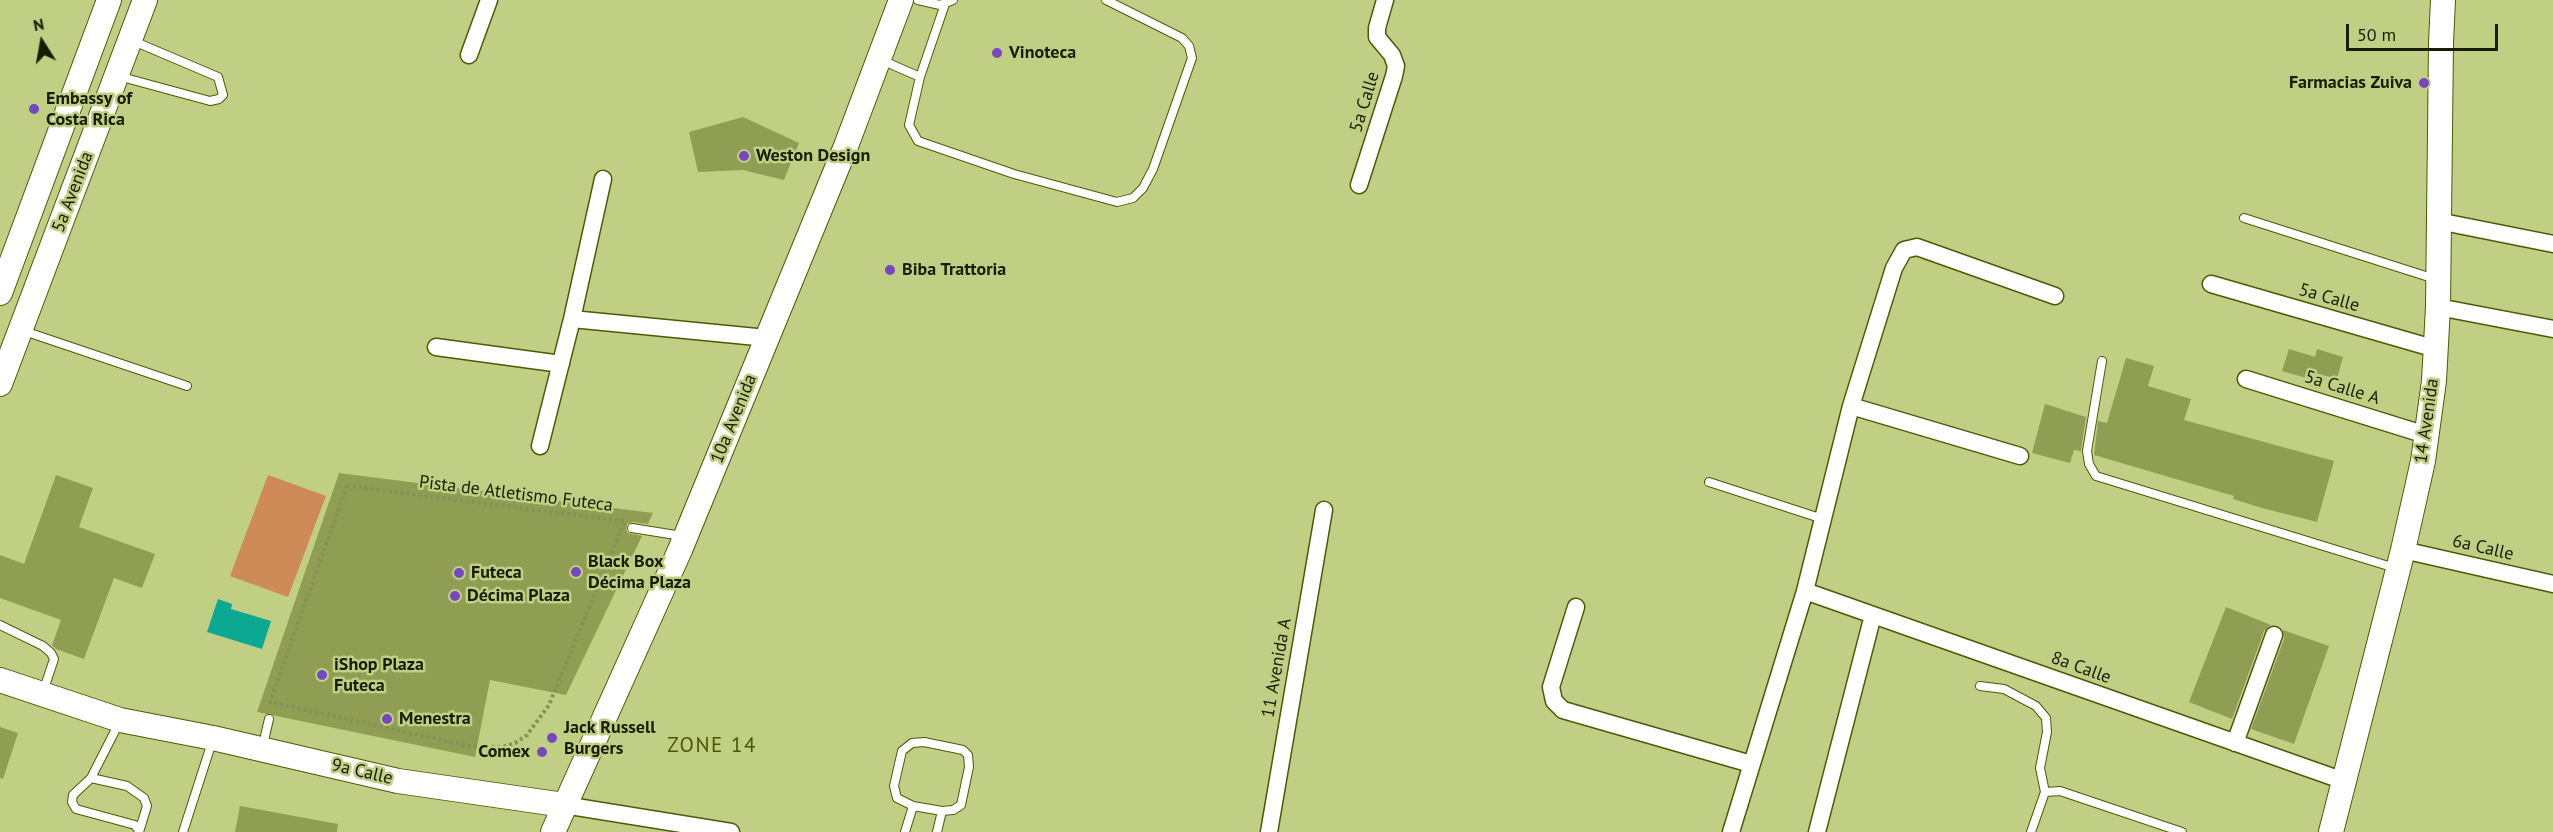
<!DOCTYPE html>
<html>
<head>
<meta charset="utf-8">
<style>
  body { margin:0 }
  #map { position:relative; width:2553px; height:832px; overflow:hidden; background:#c0cf83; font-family:"PT Sans",sans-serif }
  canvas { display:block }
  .north { position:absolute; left:12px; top:12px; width:60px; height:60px; -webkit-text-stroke:4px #c0cf83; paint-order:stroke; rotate:349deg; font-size:16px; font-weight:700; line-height:24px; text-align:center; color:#181d00 }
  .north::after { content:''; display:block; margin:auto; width:21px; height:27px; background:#181d00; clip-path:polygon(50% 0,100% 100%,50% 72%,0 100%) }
  .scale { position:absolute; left:2346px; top:24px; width:152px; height:27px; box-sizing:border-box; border:3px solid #181d00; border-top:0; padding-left:8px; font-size:18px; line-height:21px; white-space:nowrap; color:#181d00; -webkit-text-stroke:4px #c0cf83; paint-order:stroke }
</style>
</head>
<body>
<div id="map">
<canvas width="2553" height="832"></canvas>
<div class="north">N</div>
<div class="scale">50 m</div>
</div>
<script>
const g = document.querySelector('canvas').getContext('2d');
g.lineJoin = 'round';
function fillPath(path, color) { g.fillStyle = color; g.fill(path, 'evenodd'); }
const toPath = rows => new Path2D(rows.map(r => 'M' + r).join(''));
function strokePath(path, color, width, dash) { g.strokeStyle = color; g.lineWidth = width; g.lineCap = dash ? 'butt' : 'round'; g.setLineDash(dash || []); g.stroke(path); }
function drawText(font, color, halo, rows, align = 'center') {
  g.font = font + ' "PT Sans",sans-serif'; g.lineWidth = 5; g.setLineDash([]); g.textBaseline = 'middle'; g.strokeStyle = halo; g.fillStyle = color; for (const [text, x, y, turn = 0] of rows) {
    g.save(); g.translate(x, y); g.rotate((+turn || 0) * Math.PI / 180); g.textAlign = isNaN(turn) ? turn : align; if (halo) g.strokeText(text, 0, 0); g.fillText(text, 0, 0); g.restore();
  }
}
fillPath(toPath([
  [268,475,326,496,288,597,230,576]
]), '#ce8b57');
fillPath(toPath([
  [218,599,232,604,231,609,271,621,262,649,207,632]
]), '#0ba991');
fillPath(toPath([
  [743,117,799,143,784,180,743,170,698,172,689,132],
  [2289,349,2315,357,2317,349,2343,357,2337,379,2312,372,2310,379,2282,371],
  [2126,358,2154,366,2148,386,2191,399,2184,420,2334,461,2317,522,2262,508,2233,499,2234,496,2094,455,2098,421,2107,423],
  [2045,404,2086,417,2081,451,2074,450,2070,463,2032,453],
  [339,473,653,513,648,524,632,522,627,524,626,530,628,533,642,536,566,695,490,680,475,757,257,712],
  [56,475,93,488,79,527,155,554,142,588,114,578,84,659,56,649,52,645,61,620,0,598,0,555,24,564],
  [2226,607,2271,625,2264,631,2232,719,2189,702],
  [2283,630,2329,646,2294,744,2251,729,2284,639],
  [0,727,18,733,3,779,0,778],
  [240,806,338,824,337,832,235,832]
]), '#909e54');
const lane = toPath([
  [918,0,940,5,953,0],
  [879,59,920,77,909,125,918,141,1014,174,1117,202,1133,198,1143,188,1153,169,1192,58,1189,46,1182,38,1106,0],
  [118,76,210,101,219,99,223,95,218,77,131,40],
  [920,77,945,4],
  [2244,218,2435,279],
  [21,330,187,386],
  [2102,361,2087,451,2089,464,2096,476,2395,568],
  [1709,482,1823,519],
  [632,528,682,536],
  [0,625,43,646,51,653,54,659,43,692],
  [1980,686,2004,689,2036,706,2046,718,2047,732,2040,768,2045,792],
  [119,723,91,778,73,795,72,802,76,809,135,825,139,831],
  [924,742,963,750,968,755,969,767,961,805,953,810,942,811,913,806,897,798,894,786,902,751,912,743,924,742],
  [262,749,269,719],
  [91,778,127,786,144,798,147,806,139,832],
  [183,832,213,739],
  [905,832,913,806],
  [937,832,942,811],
  [2031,832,2045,792,2060,791,2182,832]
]);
const street = toPath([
  [469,55,489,0],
  [1359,185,1394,76,1396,66,1392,55,1377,37,1377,28,1385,0],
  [2438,221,2553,244],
  [2211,284,2436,349],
  [2438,307,2553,329],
  [572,319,767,338],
  [436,347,561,364],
  [2246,379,2426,435],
  [1851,406,2020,456],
  [540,446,572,319,603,179],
  [2403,550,2553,584],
  [1805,591,2344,781],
  [1576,607,1551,687,1554,701,1563,710,1751,764],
  [2235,743,2274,635],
  [564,805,731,832],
  [1269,832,1324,510],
  [1731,832,1805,591,1851,406,1894,268,1904,250,1917,247,2055,296],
  [1817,832,1873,615]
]);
const secondary = toPath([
  [0,293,109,0],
  [0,384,145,0],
  [0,680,120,720,213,738,398,781,564,805],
  [553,832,680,550,846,146,901,0],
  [2331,832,2403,550,2423,461,2434,381,2438,307,2441,43,2443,0]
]);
strokePath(lane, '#4e5904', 10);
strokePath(street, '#4e5904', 19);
strokePath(secondary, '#4e5904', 26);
strokePath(toPath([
  [347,486,625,521,549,705,527,735,515,743,502,747,469,746,270,702,347,486]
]), '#869256', 4, [3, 3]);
strokePath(lane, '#fff', 8);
strokePath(street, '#fff', 16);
strokePath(secondary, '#fff', 24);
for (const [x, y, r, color] of [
  [997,53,6,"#7647bf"],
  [2424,83,6,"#7647bf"],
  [34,109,6,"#7647bf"],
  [744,156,6,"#7647bf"],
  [890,270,6,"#7647bf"],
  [576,572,6,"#7647bf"],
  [459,573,6,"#7647bf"],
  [455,596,6,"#7647bf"],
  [322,675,6,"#7647bf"],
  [387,719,6,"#7647bf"],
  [552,738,6,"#7647bf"],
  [542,752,6,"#7647bf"]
]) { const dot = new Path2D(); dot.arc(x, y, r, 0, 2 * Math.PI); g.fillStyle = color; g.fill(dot); strokePath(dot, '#c0cf83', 2); }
drawText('bold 18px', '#181d00', '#c0cf83', [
  ["Vinoteca",1009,53],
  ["Farmacias Zuiva",2412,83,"right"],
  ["Embassy of",46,99],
  ["Costa Rica",46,120],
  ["Weston Design",756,156],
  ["Biba Trattoria",902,270],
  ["Black Box",588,562],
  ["Décima Plaza",588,583],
  ["Futeca",471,573],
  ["Décima Plaza",467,596],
  ["iShop Plaza",334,665],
  ["Futeca",334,686],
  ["Menestra",399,719],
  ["Jack Russell",564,728],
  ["Burgers",564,749],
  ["Comex",530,752,"right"]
], 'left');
drawText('18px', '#181d00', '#c0cf83', [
  ["5a Calle",1365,102,-73],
  ["5a Avenida",73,192,-69],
  ["5a Calle",2329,298,16],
  ["5a Calle A",2342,388,17],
  ["10a Avenida",734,419,-68],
  ["14 Avenida",2427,421,-82],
  ["Pista de Atletismo Futeca",516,494,7],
  ["6a Calle",2483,548,13],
  ["11 Avenida A",1277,668,-80],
  ["8a Calle",2081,668,20],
  ["9a Calle",362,772,13]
]);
g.letterSpacing = '1.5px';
drawText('21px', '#4b5600', '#c0cf83', [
  ["ZONE 14",712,746]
]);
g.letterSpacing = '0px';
</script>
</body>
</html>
